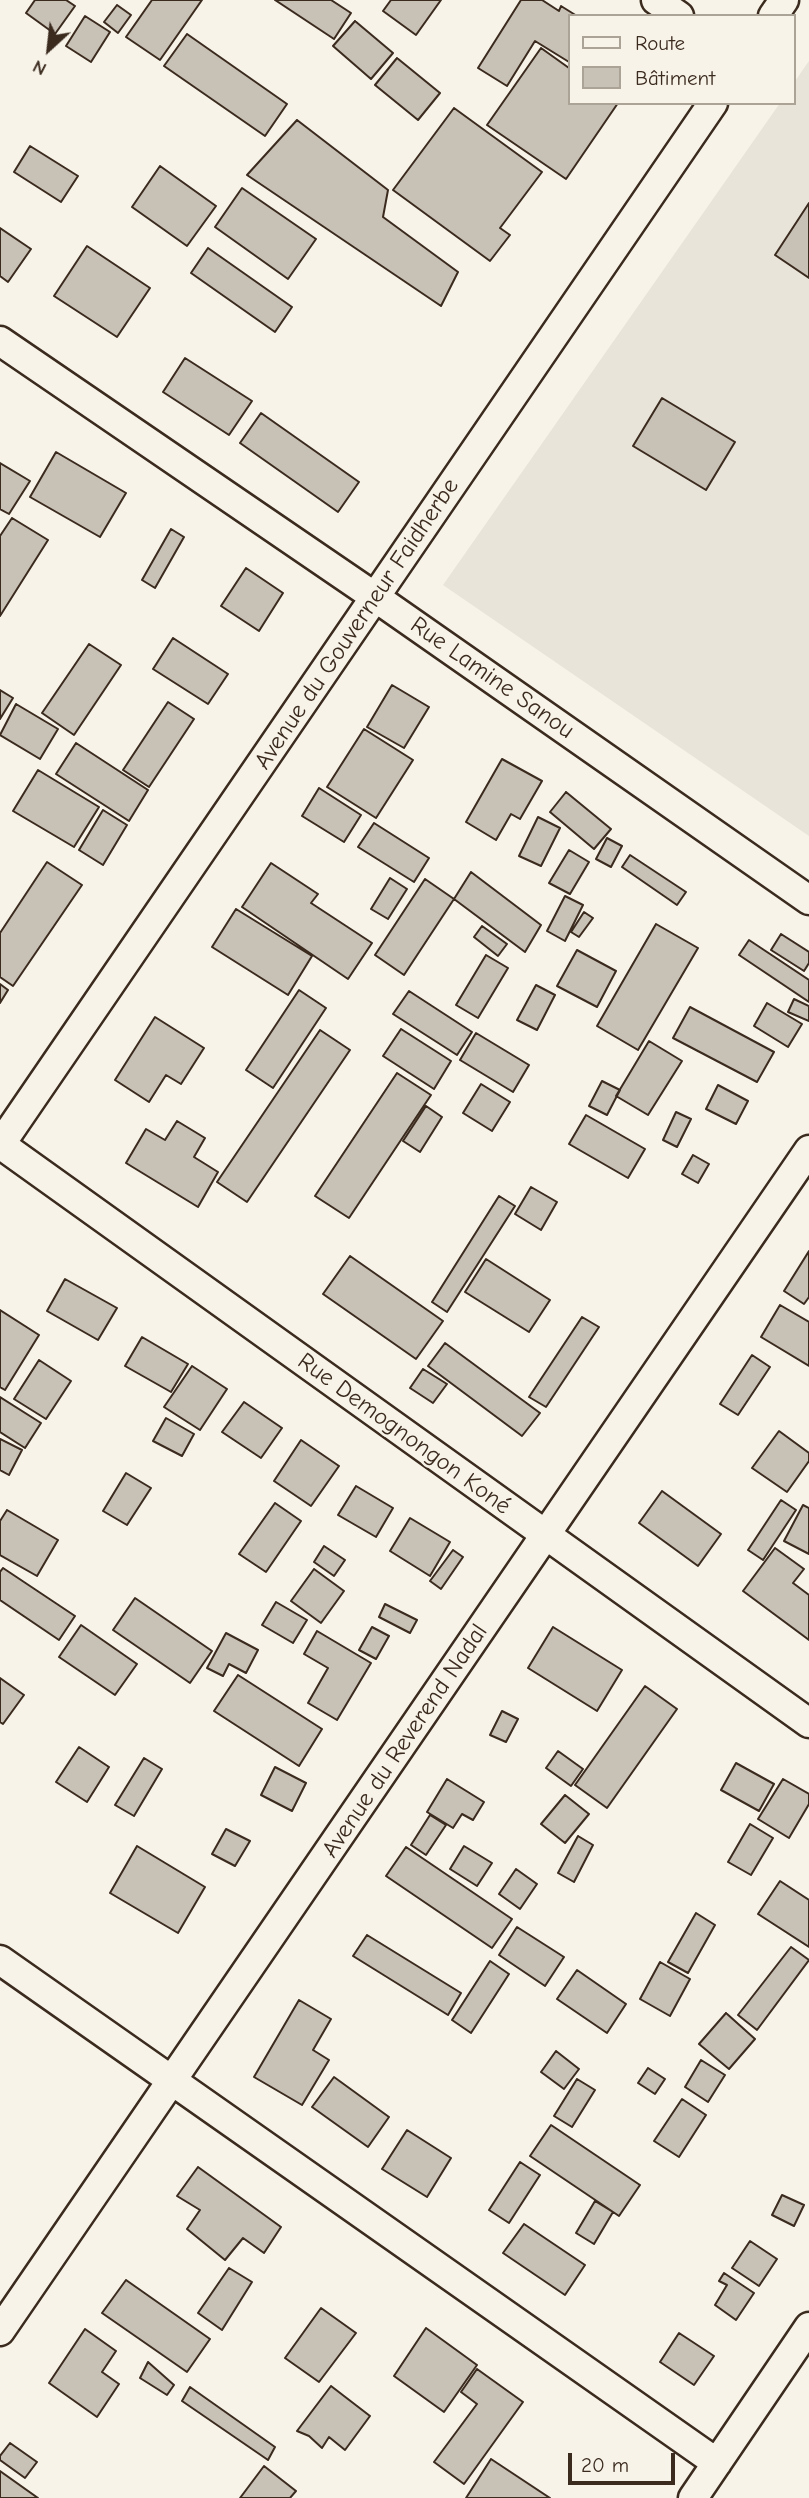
<!DOCTYPE html>
<html>
<head>
<meta charset="utf-8">
<style>
  body { margin:0 }
  #map { position:relative; width:809px; height:2498px; overflow:hidden; background:#f7f3e8; font-family:"Comic Neue",sans-serif }
  canvas { display:block }
  .legend { position:absolute; left:568px; top:14px; width:228px; height:91px; box-sizing:border-box; background:#f7f3e8; border:2px solid #aca397; margin:0; padding:9px 12px; list-style:none; font-size:21px; color:#3b2a1e }
  .legend li { display:flex; align-items:center; gap:14px; height:35px }
  .legend b { width:35px; border:2px solid #aca397 }
  .north { position:absolute; left:14px; top:14px; width:70px; height:70px; -webkit-text-stroke:5px #f7f3e8; paint-order:stroke; rotate:207deg; font-size:19px; font-weight:700; line-height:28px; text-align:center; color:#3b2a1e }
  .north::after { content:''; display:block; margin:auto; width:24px; height:32px; background:#3b2a1e; clip-path:polygon(50% 0,100% 100%,50% 72%,0 100%) }
  .scale { position:absolute; left:568px; top:2453px; width:107px; height:32px; box-sizing:border-box; border:4px solid #3b2a1e; border-top:0; padding-left:9px; font-size:21px; line-height:24px; white-space:nowrap; color:#3b2a1e; -webkit-text-stroke:5px #f7f3e8; paint-order:stroke }
</style>
</head>
<body>
<div id="map">
<canvas width="809" height="2498"></canvas>
<ul class="legend">
<li><b style="height:9px;background:#f7f3e8"></b>Route</li>
<li><b style="height:19px;background:#c8c1b6"></b>Bâtiment</li>
</ul>
<div class="north">N</div>
<div class="scale">20 m</div>
</div>
<script>
const g = document.querySelector('canvas').getContext('2d');
g.lineJoin = 'round';
function fillPath(path, color) { g.fillStyle = color; g.fill(path, 'evenodd'); }
const toPath = rows => new Path2D(rows.map(r => 'M' + r).join(''));
function strokePath(path, color, width, dash) { g.strokeStyle = color; g.lineWidth = width; g.lineCap = dash ? 'butt' : 'round'; g.setLineDash(dash || []); g.stroke(path); }
function drawText(font, color, halo, rows, align = 'center') {
  g.font = font + ' "Comic Neue",sans-serif'; g.lineWidth = 5; g.setLineDash([]); g.textBaseline = 'middle'; g.strokeStyle = halo; g.fillStyle = color; for (const [text, x, y, turn = 0] of rows) {
    g.save(); g.translate(x, y); g.rotate((+turn || 0) * Math.PI / 180); g.textAlign = isNaN(turn) ? turn : align; if (halo) g.strokeText(text, 0, 0); g.fillText(text, 0, 0); g.restore();
  }
}
fillPath(toPath([
  [809,61,809,836,443,585,780,103,793,103,793,84]
]), '#e9e4d9');
const building = toPath([
  [35,0,66,0,75,6,55,34,26,13,35,0],
  [152,0,202,0,160,60,126,37,152,0],
  [275,0,331,0,351,13,334,39,275,0],
  [391,0,441,0,416,35,383,11,391,0],
  [521,0,542,0,559,11,561,6,577,16,569,16,569,62,535,41,507,86,478,68,521,0],
  [117,5,131,15,118,33,104,22,117,5],
  [85,16,110,32,91,62,66,46,85,16],
  [355,21,393,53,371,79,333,46,355,21],
  [187,34,287,104,265,136,164,66,187,34],
  [541,48,569,68,569,103,618,103,566,179,487,125,541,48],
  [397,58,440,93,418,120,375,85,397,58],
  [454,108,542,172,500,228,510,235,490,261,393,190,454,108],
  [297,120,388,190,383,217,458,272,441,306,247,175,297,120],
  [30,146,78,176,61,202,14,172,30,146],
  [160,166,216,206,187,246,132,207,160,166],
  [242,188,316,239,288,279,215,227,242,188],
  [809,203,809,278,775,255,809,203],
  [0,228,31,249,8,282,0,276,0,228],
  [87,246,150,288,117,337,54,296,87,246],
  [208,248,292,307,275,332,191,273,208,248],
  [185,358,252,401,229,435,163,392,185,358],
  [662,398,735,442,706,490,633,446,662,398],
  [261,413,359,482,338,512,240,443,261,413],
  [56,452,126,493,100,537,30,497,56,452],
  [0,463,30,481,9,514,0,509,0,463],
  [12,518,48,540,0,616,0,536,12,518],
  [171,529,184,537,155,588,142,580,171,529],
  [246,568,283,593,259,631,221,606,246,568],
  [173,638,228,674,208,704,153,669,173,638],
  [89,644,121,665,74,735,42,713,89,644],
  [392,685,429,707,404,748,367,727,392,685],
  [0,690,13,698,0,719,0,690],
  [168,702,194,719,149,787,123,770,168,702],
  [16,704,58,729,40,759,0,735,16,704],
  [364,729,413,760,376,818,327,787,364,729],
  [76,743,148,790,129,821,56,774,76,743],
  [502,759,542,781,520,819,511,814,496,840,466,822,502,759],
  [38,770,99,807,74,847,13,811,38,770],
  [319,788,361,815,344,842,302,816,319,788],
  [566,792,611,829,594,849,550,812,566,792],
  [103,810,127,825,103,865,79,850,103,810],
  [538,817,560,828,541,866,519,856,538,817],
  [374,823,429,858,414,882,358,847,374,823],
  [607,838,622,846,611,867,596,859,607,838],
  [569,850,589,862,570,894,549,883,569,850],
  [630,855,686,892,677,905,622,867,630,855],
  [47,862,82,885,13,986,0,977,0,933,47,862],
  [271,863,318,894,311,903,372,943,348,979,242,907,271,863],
  [471,872,541,925,525,952,454,899,471,872],
  [390,878,407,889,388,919,371,909,390,878],
  [425,879,454,899,404,975,375,955,425,879],
  [565,896,583,905,565,941,547,931,565,896],
  [236,909,312,956,288,995,212,947,236,909],
  [584,912,593,918,579,937,571,932,584,912],
  [656,924,698,948,638,1050,597,1026,656,924],
  [482,926,507,944,498,956,474,937,482,926],
  [781,934,809,952,809,963,804,971,771,950,781,934],
  [749,940,809,980,809,1002,739,955,749,940],
  [577,950,616,971,597,1007,557,986,577,950],
  [486,955,508,968,478,1018,456,1005,486,955],
  [0,984,8,990,0,1003,0,984],
  [536,985,555,995,537,1030,517,1020,536,985],
  [299,990,326,1008,273,1088,246,1070,299,990],
  [409,991,472,1032,457,1055,393,1014,409,991],
  [794,999,809,1006,809,1021,788,1012,794,999],
  [767,1003,802,1024,788,1047,754,1026,767,1003],
  [690,1007,774,1052,757,1082,673,1038,690,1007],
  [155,1017,204,1048,181,1084,166,1075,149,1102,115,1080,155,1017],
  [401,1029,451,1061,434,1089,383,1056,401,1029],
  [320,1030,350,1050,247,1202,217,1182,320,1030],
  [476,1033,529,1065,513,1092,460,1060,476,1033],
  [649,1041,682,1061,648,1115,616,1096,649,1041],
  [397,1073,431,1095,349,1218,315,1196,397,1073],
  [602,1081,620,1090,607,1115,589,1106,602,1081],
  [481,1084,510,1102,492,1131,463,1113,481,1084],
  [718,1085,748,1101,736,1124,706,1109,718,1085],
  [426,1106,442,1117,420,1152,403,1141,426,1106],
  [676,1112,691,1119,677,1147,663,1140,676,1112],
  [586,1115,645,1149,628,1178,569,1144,586,1115],
  [177,1121,205,1138,194,1157,218,1172,198,1207,126,1163,146,1129,165,1140,177,1121],
  [693,1155,709,1164,698,1183,682,1174,693,1155],
  [531,1187,557,1202,541,1230,515,1214,531,1187],
  [499,1196,515,1206,447,1312,432,1302,499,1196],
  [809,1251,809,1297,804,1304,784,1291,809,1251],
  [350,1256,443,1321,416,1359,323,1294,350,1256],
  [486,1259,550,1300,529,1332,465,1292,486,1259],
  [65,1279,117,1308,98,1340,47,1311,65,1279],
  [780,1305,809,1322,809,1366,761,1337,780,1305],
  [0,1310,39,1335,5,1390,0,1387,0,1310],
  [582,1317,599,1327,546,1407,529,1397,582,1317],
  [142,1337,188,1364,171,1392,125,1366,142,1337],
  [445,1343,540,1413,522,1436,428,1366,445,1343],
  [752,1355,770,1367,738,1415,720,1404,752,1355],
  [39,1360,71,1381,46,1419,14,1399,39,1360],
  [192,1366,227,1389,200,1430,164,1407,192,1366],
  [423,1369,447,1384,433,1403,410,1388,423,1369],
  [0,1397,41,1423,25,1448,0,1432,0,1397],
  [244,1402,282,1428,261,1458,222,1432,244,1402],
  [166,1418,194,1434,182,1456,153,1441,166,1418],
  [779,1431,809,1453,809,1461,787,1492,752,1468,779,1431],
  [0,1439,22,1450,9,1475,0,1470,0,1439],
  [301,1440,339,1466,311,1506,274,1481,301,1440],
  [126,1473,151,1488,127,1525,103,1511,126,1473],
  [356,1486,393,1508,376,1537,338,1515,356,1486],
  [662,1491,721,1534,698,1566,639,1523,662,1491],
  [781,1500,796,1510,763,1560,748,1550,781,1500],
  [275,1503,301,1521,266,1572,239,1554,275,1503],
  [803,1505,809,1508,809,1554,784,1541,803,1505],
  [7,1510,58,1540,37,1576,0,1555,0,1521,7,1510],
  [410,1518,450,1542,430,1576,390,1551,410,1518],
  [324,1546,345,1560,334,1576,314,1562,324,1546],
  [775,1548,804,1569,793,1583,809,1595,809,1640,743,1591,775,1548],
  [453,1550,463,1557,441,1589,430,1581,453,1550],
  [3,1568,75,1616,59,1640,0,1600,0,1572,3,1568],
  [314,1569,344,1591,321,1623,291,1601,314,1569],
  [135,1598,212,1651,190,1683,113,1630,135,1598],
  [276,1602,307,1620,293,1643,262,1625,276,1602],
  [385,1604,417,1620,410,1633,379,1617,385,1604],
  [81,1625,137,1664,115,1695,59,1657,81,1625],
  [372,1627,389,1636,376,1659,359,1650,372,1627],
  [553,1627,622,1670,597,1711,528,1668,553,1627],
  [317,1631,371,1663,337,1720,308,1703,328,1668,304,1654,317,1631],
  [226,1633,258,1650,246,1673,229,1664,223,1676,207,1668,226,1633],
  [238,1675,322,1729,299,1766,214,1711,238,1675],
  [0,1678,24,1695,3,1724,0,1722,0,1678],
  [645,1686,677,1709,607,1808,575,1785,645,1686],
  [502,1711,518,1719,506,1742,490,1735,502,1711],
  [79,1747,109,1767,87,1802,56,1782,79,1747],
  [558,1751,583,1769,571,1786,546,1768,558,1751],
  [144,1758,162,1769,134,1816,115,1805,144,1758],
  [736,1763,774,1784,759,1811,721,1790,736,1763],
  [275,1767,306,1783,292,1811,261,1795,275,1767],
  [447,1779,484,1802,473,1820,462,1814,453,1828,427,1812,447,1779],
  [783,1779,809,1794,809,1804,789,1838,758,1819,783,1779],
  [565,1795,589,1814,565,1843,541,1824,565,1795],
  [430,1815,446,1825,426,1855,411,1845,430,1815],
  [750,1824,773,1838,751,1875,728,1862,750,1824],
  [226,1829,250,1841,235,1866,212,1854,226,1829],
  [578,1836,593,1845,574,1882,558,1873,578,1836],
  [137,1846,205,1887,178,1933,110,1893,137,1846],
  [464,1846,492,1863,477,1886,450,1869,464,1846],
  [406,1847,512,1919,492,1948,386,1876,406,1847],
  [516,1869,537,1884,520,1909,499,1894,516,1869],
  [780,1881,809,1900,809,1947,758,1914,780,1881],
  [696,1913,715,1925,688,1973,668,1962,696,1913],
  [517,1927,564,1957,545,1986,499,1955,517,1927],
  [367,1935,461,1993,448,2015,353,1956,367,1935],
  [791,1947,809,1960,757,2030,738,2015,791,1947],
  [490,1961,509,1974,471,2033,452,2020,490,1961],
  [660,1962,690,1979,670,2016,640,1999,660,1962],
  [577,1970,626,2004,607,2033,557,1999,577,1970],
  [299,2000,331,2019,313,2050,329,2060,302,2105,254,2077,299,2000],
  [726,2013,755,2039,729,2069,699,2044,726,2013],
  [556,2051,579,2069,564,2089,541,2072,556,2051],
  [701,2060,725,2075,708,2102,685,2087,701,2060],
  [648,2068,665,2079,655,2094,638,2083,648,2068],
  [334,2077,389,2117,368,2147,312,2107,334,2077],
  [577,2079,595,2090,572,2127,554,2116,577,2079],
  [682,2099,706,2115,679,2157,654,2141,682,2099],
  [551,2125,640,2185,619,2216,530,2156,551,2125],
  [407,2130,451,2158,427,2197,382,2169,407,2130],
  [520,2162,540,2175,509,2223,489,2210,520,2162],
  [198,2167,281,2227,264,2253,243,2238,225,2260,187,2229,200,2210,177,2196,198,2167],
  [782,2195,804,2205,794,2226,772,2215,782,2195],
  [595,2201,613,2212,594,2244,576,2233,595,2201],
  [524,2224,585,2265,565,2295,503,2253,524,2224],
  [750,2241,777,2259,759,2286,732,2268,750,2241],
  [229,2268,252,2282,222,2330,198,2313,229,2268],
  [724,2273,754,2293,736,2320,715,2305,727,2285,719,2281,724,2273],
  [126,2280,210,2339,187,2372,102,2313,126,2280],
  [321,2308,356,2333,319,2382,285,2358,321,2308],
  [426,2328,477,2365,444,2412,394,2376,426,2328],
  [85,2329,116,2351,102,2372,119,2384,97,2417,49,2383,85,2329],
  [679,2333,714,2356,694,2385,660,2362,679,2333],
  [148,2362,174,2385,167,2395,140,2378,148,2362],
  [477,2369,523,2402,464,2484,434,2462,477,2404,461,2392,477,2369],
  [331,2386,370,2416,345,2450,329,2437,322,2448,309,2436,297,2431,331,2386],
  [190,2387,275,2447,268,2460,182,2401,190,2387],
  [10,2443,37,2462,25,2478,0,2460,0,2456,10,2443],
  [491,2459,550,2498,466,2498,491,2459],
  [264,2466,296,2491,290,2498,240,2498,264,2466],
  [0,2471,38,2498,0,2498,0,2471]
]);
fillPath(building, '#c8c1b6');
strokePath(building, '#3b2a1e', 2);
const minor = toPath([
  [656,0,679,16],
  [773,16,784,0],
  [0,341,375,597,809,900],
  [0,1144,809,1723],
  [0,1145,713,103],
  [0,1960,717,2463],
  [0,2331,809,1150],
  [693,2498,809,2327]
]);
strokePath(minor, '#3b2a1e', 33);
strokePath(minor, '#f7f3e8', 28);
drawText('24px', '#3b2a1e', '#f7f3e8', [
  ["Avenue du Gouverneur Faidherbe",357,624,-56],
  ["Rue Lamine Sanou",492,678,35],
  ["Rue Demognongon Koné",404,1434,36],
  ["Avenue du Reverend Nadal",405,1741,-56]
]);
</script>
</body>
</html>
